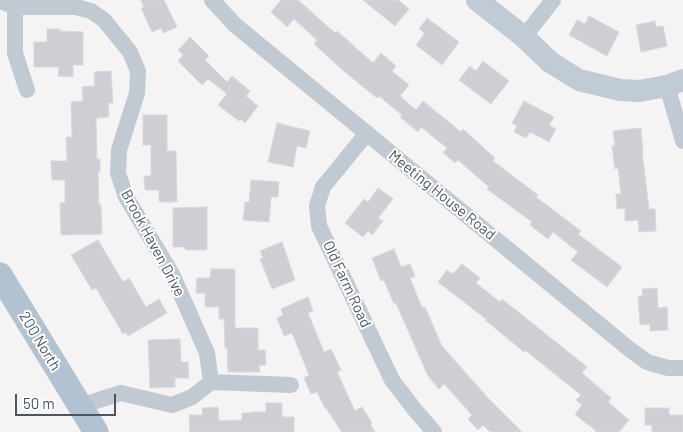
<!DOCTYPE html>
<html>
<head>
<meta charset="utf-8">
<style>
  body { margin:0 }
  #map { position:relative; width:683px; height:432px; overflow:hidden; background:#f5f3f3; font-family:Barlow,sans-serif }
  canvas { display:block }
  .scale { position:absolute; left:15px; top:394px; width:101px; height:22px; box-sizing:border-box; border:2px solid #4a5661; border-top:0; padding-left:6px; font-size:15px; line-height:18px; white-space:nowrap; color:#4a5661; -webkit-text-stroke:4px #fff; paint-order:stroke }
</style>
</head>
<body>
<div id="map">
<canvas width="683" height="432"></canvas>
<div class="scale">50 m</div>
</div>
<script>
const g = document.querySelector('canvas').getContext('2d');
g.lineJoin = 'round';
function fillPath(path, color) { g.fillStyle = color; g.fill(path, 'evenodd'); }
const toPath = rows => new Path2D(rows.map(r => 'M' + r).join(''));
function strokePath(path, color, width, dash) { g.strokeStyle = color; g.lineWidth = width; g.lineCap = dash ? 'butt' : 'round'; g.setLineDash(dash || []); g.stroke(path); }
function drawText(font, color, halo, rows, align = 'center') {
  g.font = font + ' Barlow,sans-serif'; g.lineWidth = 4; g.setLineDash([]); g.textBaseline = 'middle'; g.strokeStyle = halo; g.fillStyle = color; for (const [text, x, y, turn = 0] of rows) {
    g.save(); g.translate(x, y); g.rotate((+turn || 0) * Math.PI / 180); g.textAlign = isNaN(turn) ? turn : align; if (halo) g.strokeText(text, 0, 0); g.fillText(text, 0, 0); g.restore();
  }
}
const building = toPath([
  [141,0,164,0,177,27,163,33,161,28,152,32,141,8,144,7,141,0],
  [281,0,298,0,335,33,337,31,373,63,381,53,396,66,392,71,409,85,400,96,416,110,423,101,461,132,463,129,495,158,493,161,538,195,536,197,581,231,578,234,622,267,607,287,571,260,578,252,553,232,548,239,530,225,532,222,487,189,489,187,458,160,455,163,443,153,447,148,421,127,418,132,400,117,402,115,379,96,377,98,346,73,314,44,317,40,294,19,287,27,271,12,281,0],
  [363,0,398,0,409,9,395,26,363,0],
  [589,16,619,32,607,56,569,35,577,20,585,24,589,16],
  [427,18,459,42,442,65,416,45,425,33,419,29,427,18],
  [655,21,656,27,663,26,667,46,641,52,636,25,655,21],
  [47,29,60,29,60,31,83,32,83,65,73,65,73,77,58,76,59,67,34,67,34,42,47,42,47,29],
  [190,37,209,56,205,60,227,82,232,76,250,91,246,96,258,106,245,123,241,119,239,121,218,105,227,94,208,79,202,85,178,61,183,55,178,50,190,37],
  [483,61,509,81,491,104,459,80,470,66,476,71,483,61],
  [111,71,113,103,108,103,109,117,96,118,97,159,100,159,100,172,98,172,99,205,101,205,102,234,61,235,60,203,65,203,65,180,52,180,51,161,67,161,66,137,72,137,71,102,83,101,82,87,95,86,94,72,111,71],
  [524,101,554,117,549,125,556,129,549,142,530,132,526,138,514,132,517,126,512,123,524,101],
  [143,115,167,115,167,151,176,151,177,202,159,202,159,190,145,190,144,176,151,176,151,145,143,145,143,115],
  [277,123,310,131,306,148,297,146,293,167,268,162,277,123],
  [641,128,643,151,642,151,649,209,655,209,656,231,639,232,638,220,625,221,625,208,617,209,616,194,621,194,618,168,615,169,612,146,615,146,613,131,641,128],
  [251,180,279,182,278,197,271,197,269,222,243,220,245,202,249,202,251,180],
  [378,188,393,199,378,218,383,221,372,235,368,231,363,237,345,223,364,199,368,202,378,188],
  [207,207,207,250,185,250,185,247,173,247,173,208,207,207],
  [98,240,123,282,129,278,146,307,159,299,167,313,128,336,126,332,123,334,96,288,92,290,71,255,98,240],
  [282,242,295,280,272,289,260,259,263,258,260,251,282,242],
  [394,249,401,267,410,264,415,276,410,278,422,308,425,307,442,346,487,397,522,432,490,432,483,425,478,430,468,419,472,415,444,384,439,389,428,376,396,303,394,304,384,280,381,281,372,258,394,249],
  [462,264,480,278,476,283,500,302,502,299,587,367,582,373,611,398,608,402,629,420,619,432,597,432,588,424,588,425,575,414,582,405,576,400,581,395,525,350,524,352,485,320,486,319,438,282,447,270,453,274,462,264],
  [211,269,235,269,235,328,258,328,258,350,265,350,266,365,259,365,260,372,228,372,227,348,225,348,224,319,219,319,219,307,205,307,205,293,196,293,197,278,210,278,211,269],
  [657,288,658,308,667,307,668,330,650,331,650,324,640,325,638,296,643,296,642,289,657,288],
  [308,297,313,311,308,313,324,352,331,349,341,370,337,372,355,411,362,407,372,423,370,424,375,432,342,432,326,408,325,408,317,392,311,394,304,378,309,375,292,333,284,336,277,318,283,315,281,309,308,297],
  [180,339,181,362,188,362,189,378,175,378,175,387,150,388,148,340,180,339],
  [266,403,282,403,282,417,294,417,294,432,190,432,189,415,203,415,202,408,218,407,219,421,242,420,242,413,251,413,251,412,266,412,266,403],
  [645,408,669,408,669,415,683,415,683,432,652,432,652,425,645,425,645,408]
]);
fillPath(building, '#cdcfd5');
strokePath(building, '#d7d9de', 1);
strokePath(toPath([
  [212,0,235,25,628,348,647,362,668,368,683,368],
  [0,1,15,7,76,7,91,11,104,20,130,52,138,71,137,93,119,150,118,173,126,197,172,274,207,353,211,382,192,397,172,405,121,393,80,406],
  [15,7,15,53,27,90],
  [524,37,553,0],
  [667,86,683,141],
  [367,133,323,187,317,206,319,226,392,380,415,410,434,432],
  [211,382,291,385]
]), '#c1cad2', 16);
strokePath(toPath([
  [477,0,524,37,550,62,579,80,620,90,639,91,667,86,683,80]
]), '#c1cbd6', 22);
strokePath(toPath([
  [0,275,96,432]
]), '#b3c2d1', 25);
drawText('15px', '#4a5661', '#fff', [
  ["Meeting House Road",442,195,39],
  ["Brook Haven Drive",153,243,62],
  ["Old Farm Road",347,284,65],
  ["200 North",40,341,59]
]);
</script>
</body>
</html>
